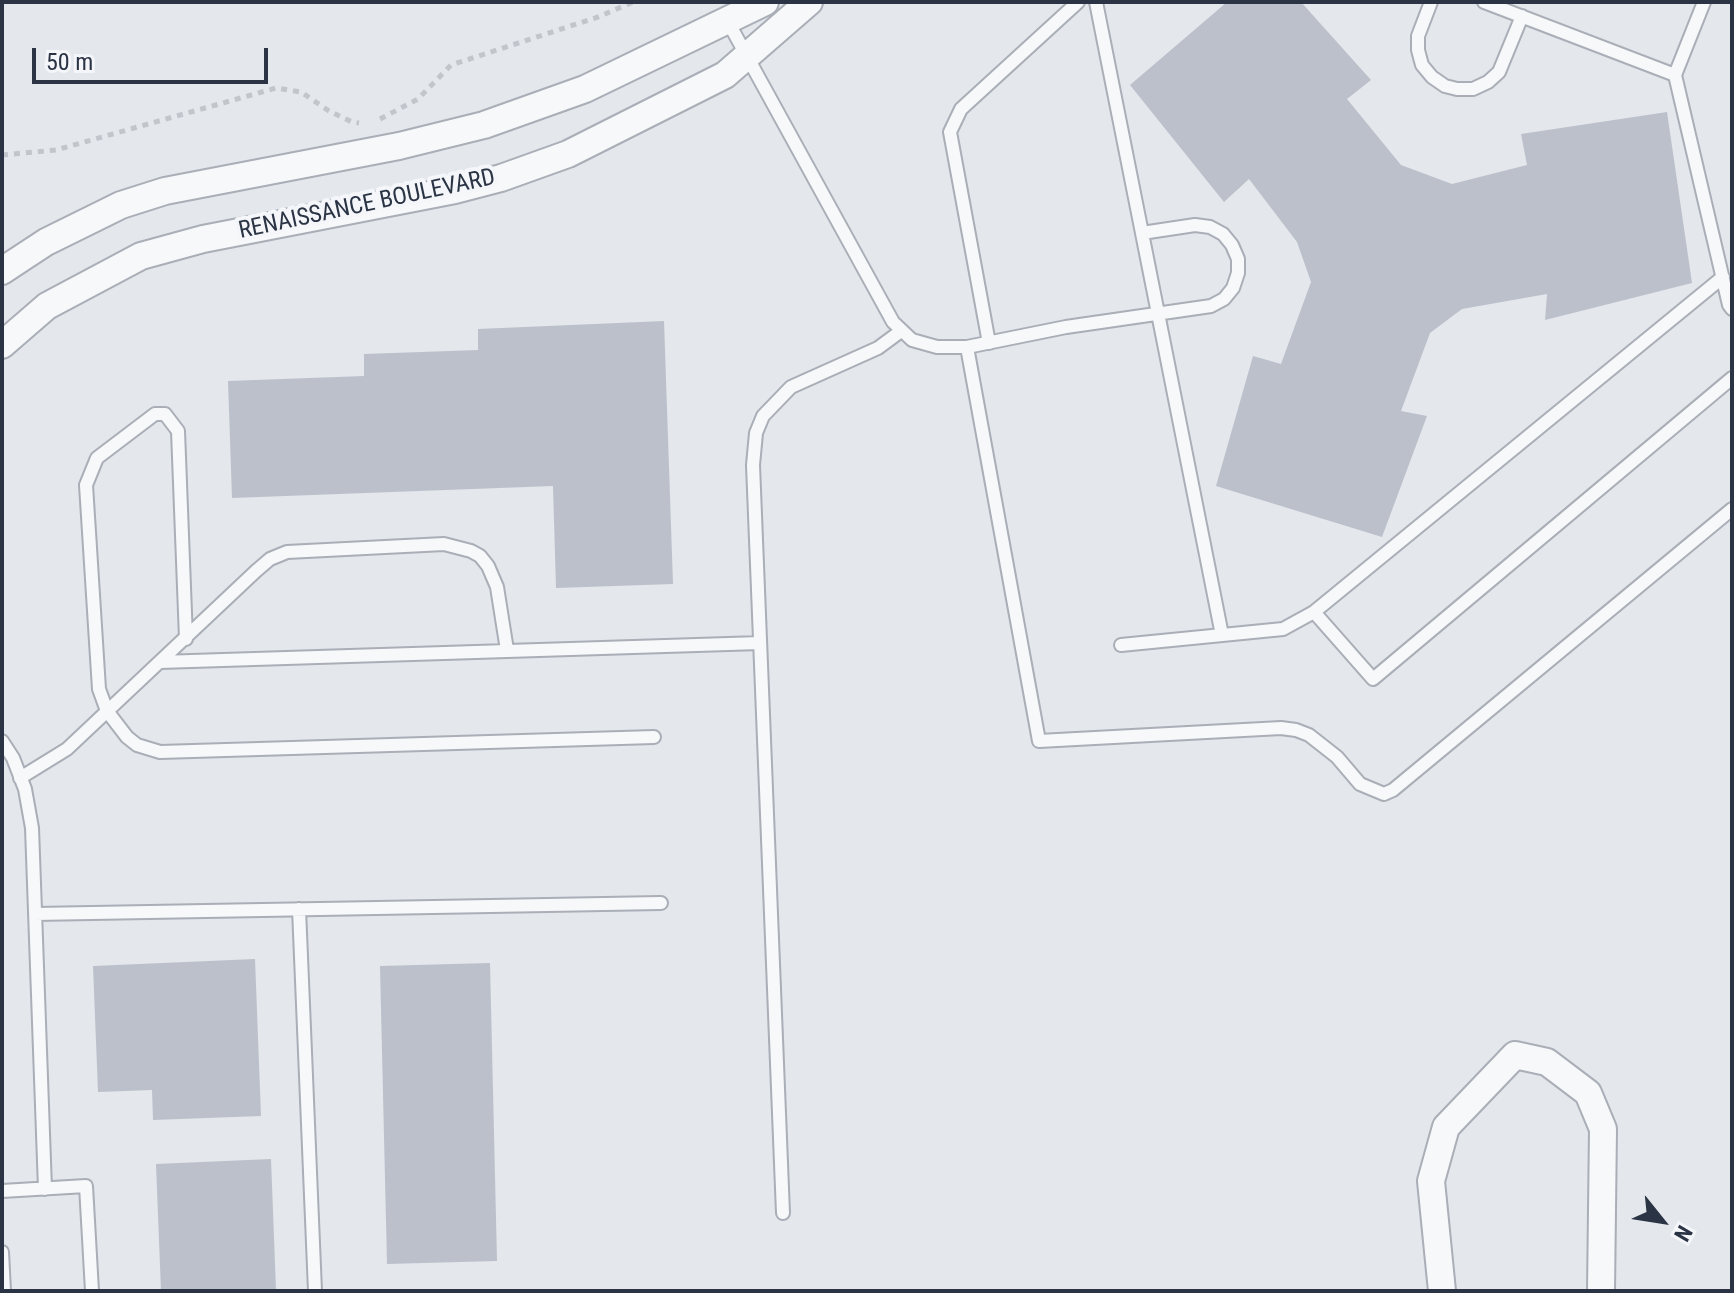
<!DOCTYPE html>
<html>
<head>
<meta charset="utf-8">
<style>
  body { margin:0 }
  #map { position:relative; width:1734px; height:1293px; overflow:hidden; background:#e4e7ec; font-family:"Roboto Condensed",sans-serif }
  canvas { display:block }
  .frame { position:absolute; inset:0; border:4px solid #2b3445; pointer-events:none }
  .north { position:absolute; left:1622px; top:1181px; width:80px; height:80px; -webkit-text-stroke:6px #f4f6f9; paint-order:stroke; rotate:120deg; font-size:22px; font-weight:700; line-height:32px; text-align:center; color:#2b3445 }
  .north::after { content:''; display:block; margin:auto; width:28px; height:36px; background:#2b3445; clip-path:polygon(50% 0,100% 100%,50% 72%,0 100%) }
  .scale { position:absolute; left:32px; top:48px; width:236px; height:36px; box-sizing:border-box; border:4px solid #2b3445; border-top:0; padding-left:10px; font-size:24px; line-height:28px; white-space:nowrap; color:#2b3445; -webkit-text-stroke:6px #f4f6f9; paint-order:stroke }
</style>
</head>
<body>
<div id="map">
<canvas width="1734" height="1293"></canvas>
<div class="frame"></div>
<div class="north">N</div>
<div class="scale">50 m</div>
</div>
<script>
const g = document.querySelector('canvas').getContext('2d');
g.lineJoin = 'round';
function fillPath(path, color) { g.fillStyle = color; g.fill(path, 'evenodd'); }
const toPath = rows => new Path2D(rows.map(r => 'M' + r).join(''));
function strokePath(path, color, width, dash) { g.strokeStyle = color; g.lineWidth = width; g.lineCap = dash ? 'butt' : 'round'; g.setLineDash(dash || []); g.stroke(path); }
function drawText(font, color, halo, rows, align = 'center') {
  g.font = font + ' "Roboto Condensed",sans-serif'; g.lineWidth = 8; g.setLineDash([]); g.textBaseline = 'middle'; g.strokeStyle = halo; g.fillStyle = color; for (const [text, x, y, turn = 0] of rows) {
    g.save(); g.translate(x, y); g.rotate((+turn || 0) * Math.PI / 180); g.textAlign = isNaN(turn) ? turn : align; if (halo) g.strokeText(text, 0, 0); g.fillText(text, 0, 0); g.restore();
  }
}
fillPath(toPath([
  [1227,2,1301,2,1371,80,1347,99,1401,165,1452,184,1527,165,1521,134,1667,112,1692,283,1545,320,1547,294,1462,309,1430,333,1401,411,1427,416,1382,537,1216,486,1253,356,1281,364,1311,282,1297,242,1249,179,1224,202,1130,85],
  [664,321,673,584,556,588,553,486,232,498,228,381,364,376,364,354,478,350,478,329],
  [255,959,261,1116,153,1120,152,1090,98,1092,93,966],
  [490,963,497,1261,387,1264,380,966],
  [271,1159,276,1291,161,1291,156,1164]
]), '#bbc0ca');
const lane = toPath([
  [1096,2,1222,635],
  [1431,2,1418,36,1418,50,1422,65,1432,77,1445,86,1457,89,1473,89,1488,82,1499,72,1522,16],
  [1484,2,1675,75],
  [1704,2,1675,75,1729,305,1732,309],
  [727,20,893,322,912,340,937,347,967,347,1066,327,1211,306,1224,299,1233,288,1238,273,1238,259,1232,245,1223,234,1210,227,1195,225,1142,233],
  [1723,277,1314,612,1373,679,1732,378],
  [989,343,950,132,961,109,1078,2],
  [967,347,1039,741,1281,728,1296,730,1309,735,1337,757,1360,784,1384,794,1393,790,1732,509],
  [186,639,178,431,165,414,155,414,97,458,86,485,99,689,107,711,127,737,137,745,160,752,654,737],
  [1121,645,1283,629,1314,612],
  [160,662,760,643],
  [2,741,13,758,25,789,32,828,45,1189],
  [20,778,67,749,256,571,270,559,287,552,444,544,471,551,480,556,488,566,497,587,507,650],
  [299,909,315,1291],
  [35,914,661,903],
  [2,1191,86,1186,92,1291],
  [783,1213,753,465,756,433,763,416,791,387,878,348,901,331],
  [2,1252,4,1291]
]);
const street = toPath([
  [2,271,46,242,121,205,165,191,399,146,484,125,585,89,765,2],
  [2,345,47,306,141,256,203,239,455,190,501,178,568,154,725,75,809,2],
  [1442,1291,1431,1181,1446,1127,1515,1055,1547,1062,1588,1093,1603,1129,1601,1291]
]);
strokePath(lane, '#a9aeb7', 16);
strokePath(street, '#a9aeb7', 30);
strokePath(toPath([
  [380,119,418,99,451,65,598,17,633,2],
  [2,155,56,150,276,88,301,92,329,111,352,122,359,123]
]), '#c2c5cb', 5, [6, 6]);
strokePath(lane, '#f7f8fa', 12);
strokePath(street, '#f7f8fa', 26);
drawText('24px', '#2b3445', '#f4f6f9', [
  ["RENAISSANCE BOULEVARD",367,205,-12]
]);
</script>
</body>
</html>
